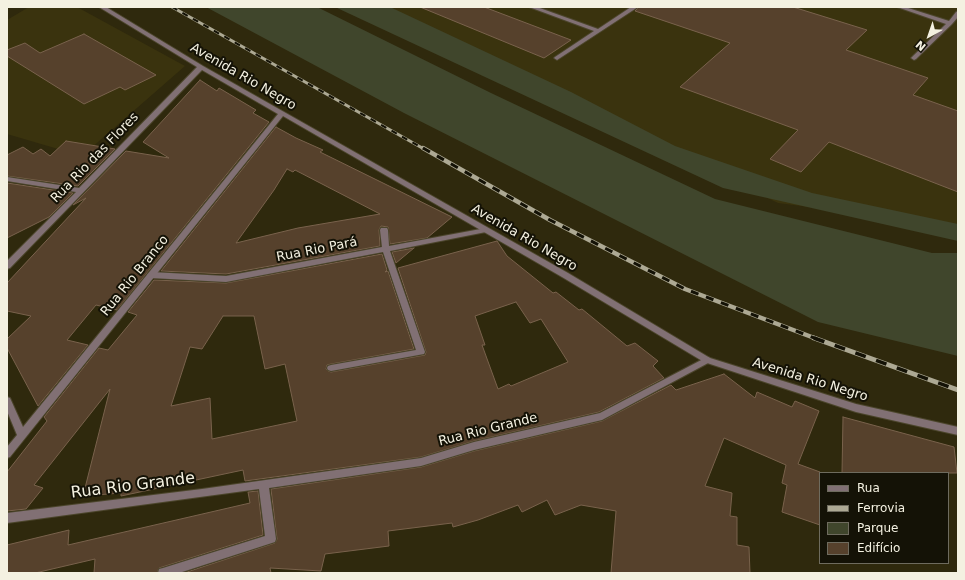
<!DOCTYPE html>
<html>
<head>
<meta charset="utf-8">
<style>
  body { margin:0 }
  #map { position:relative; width:965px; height:580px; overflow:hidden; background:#2f290d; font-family:"DejaVu Sans",sans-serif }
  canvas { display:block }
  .frame { position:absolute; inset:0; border:8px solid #f4f1e1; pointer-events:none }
  .legend { position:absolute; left:819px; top:472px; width:130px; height:92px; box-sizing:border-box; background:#141206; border:1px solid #6e6b5e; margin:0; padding:5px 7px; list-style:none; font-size:12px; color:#f4f1e1 }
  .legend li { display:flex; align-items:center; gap:8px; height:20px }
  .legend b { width:20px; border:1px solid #6e6b5e }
  .north { position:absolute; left:909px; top:16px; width:40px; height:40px; -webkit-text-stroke:3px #141206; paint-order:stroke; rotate:220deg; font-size:11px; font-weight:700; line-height:16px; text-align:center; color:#f4f1e1 }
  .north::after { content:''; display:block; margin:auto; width:14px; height:18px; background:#f4f1e1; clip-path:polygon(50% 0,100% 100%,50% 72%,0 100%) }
</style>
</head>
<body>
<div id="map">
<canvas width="965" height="580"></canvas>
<div class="frame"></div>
<ul class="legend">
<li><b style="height:5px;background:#817074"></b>Rua</li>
<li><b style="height:5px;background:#ada994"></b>Ferrovia</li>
<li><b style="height:11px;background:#40462c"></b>Parque</li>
<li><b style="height:11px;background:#56412c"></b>Edifício</li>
</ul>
<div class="north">N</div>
</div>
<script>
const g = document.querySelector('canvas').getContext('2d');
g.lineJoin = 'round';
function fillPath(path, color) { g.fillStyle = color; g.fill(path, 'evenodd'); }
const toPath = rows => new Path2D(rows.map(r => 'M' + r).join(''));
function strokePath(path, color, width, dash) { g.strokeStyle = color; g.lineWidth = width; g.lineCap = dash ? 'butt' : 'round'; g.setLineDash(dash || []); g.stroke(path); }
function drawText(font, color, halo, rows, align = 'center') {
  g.font = font + ' "DejaVu Sans",sans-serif'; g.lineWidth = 4; g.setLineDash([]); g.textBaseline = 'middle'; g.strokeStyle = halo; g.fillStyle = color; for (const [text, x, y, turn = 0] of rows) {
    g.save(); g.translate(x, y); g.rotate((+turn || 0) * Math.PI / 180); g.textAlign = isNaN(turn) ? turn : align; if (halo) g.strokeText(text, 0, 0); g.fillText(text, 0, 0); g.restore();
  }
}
fillPath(toPath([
  [29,7,77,7,185,66,82,156,7,134,7,20],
  [376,7,958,7,958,226,778,203]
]), '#3a330e');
fillPath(toPath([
  [206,7,317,7,491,93,715,199,932,253,958,253,958,356,818,322,404,113],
  [335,7,390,7,571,92,675,146,812,193,958,224,958,241,723,188]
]), '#40462c');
const building = toPath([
  [420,7,484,7,571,40,544,58,420,7],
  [639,7,793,7,867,30,846,50,928,78,913,95,958,111,958,192,829,142,801,172,770,159,798,130,680,87,730,43,635,11,639,7],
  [84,34,156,75,125,90,120,87,84,104,7,56,7,50,25,43,40,53,84,34],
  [200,80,217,91,219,88,256,110,253,113,269,122,117,310,96,305,67,340,88,345,38,406,7,348,7,339,31,316,7,311,7,283,86,198,73,205,126,151,169,158,143,142,200,80],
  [276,127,296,138,323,150,320,152,452,217,427,238,390,244,388,227,381,226,379,230,380,246,226,274,161,271,276,127],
  [287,169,293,172,295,170,380,214,298,228,236,243,274,190,287,169],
  [66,141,115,149,78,186,7,176,7,155,23,147,33,154,41,149,50,156,66,141],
  [7,183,73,193,49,217,7,238,7,183],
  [497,241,507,256,553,293,556,292,579,310,582,309,627,346,635,343,658,361,653,366,664,378,599,412,474,441,421,457,245,481,243,470,121,496,121,493,83,496,110,389,34,485,43,488,26,509,7,511,7,472,47,421,44,417,99,348,108,350,137,315,128,312,154,280,226,283,382,254,387,270,385,272,388,271,414,349,331,364,327,365,326,369,328,371,331,372,425,355,426,352,398,268,497,241],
  [516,302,530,323,541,319,568,362,511,386,509,384,498,389,482,345,485,345,475,316,516,302],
  [223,316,254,316,265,369,285,364,297,421,212,439,210,398,171,406,190,347,202,349,223,316],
  [414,248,396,263,392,252,414,248],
  [724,374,755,398,757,392,792,407,795,401,819,411,798,464,820,472,820,525,782,512,787,485,782,483,786,465,724,438,705,486,732,493,730,516,737,517,737,545,749,547,750,573,611,573,616,511,581,505,555,515,547,500,522,512,518,505,478,520,453,527,452,523,388,531,389,546,325,554,321,571,270,568,271,573,184,573,275,543,277,539,271,489,421,467,474,451,602,421,671,385,676,390,724,374],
  [843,417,954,447,957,473,842,473,843,417],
  [258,491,263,535,159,568,157,573,94,573,95,559,35,573,7,573,7,545,69,530,68,545,250,503,248,492,258,491]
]);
fillPath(building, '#56412c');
strokePath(building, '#79624c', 1);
const lane = toPath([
  [529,7,537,7,598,29,631,7,638,7,557,60,554,58,555,57,594,31,529,7],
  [897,7,905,7,949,21,956,12,958,11,958,17,952,24,916,59,914,60,911,58,912,57,946,24,897,7],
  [381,228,387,228,388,230,389,246,486,228,490,230,486,232,390,251,425,352,424,354,331,371,328,370,327,368,328,366,331,365,416,350,383,252,226,282,151,278,147,275,151,272,226,276,382,247,380,230,381,228],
  [707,357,710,358,711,360,710,362,602,420,474,450,421,466,269,488,276,539,275,542,179,573,158,573,159,569,163,568,265,536,259,489,7,523,7,513,202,489,421,458,474,442,600,413,707,357]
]);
const street = toPath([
  [99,7,106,7,203,66,568,273,710,358,856,404,958,427,958,435,856,412,704,362,562,277,283,116,10,457,7,458,7,447,17,435,7,411,7,397,10,398,23,427,278,114,202,70,10,268,7,269,7,261,76,192,7,181,7,177,79,188,197,67,99,7]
]);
strokePath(lane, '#4b452b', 2);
strokePath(street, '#4b452b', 2);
fillPath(lane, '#817074');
fillPath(street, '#817074');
const railFar2 = toPath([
  [172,7,424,149]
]);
const railFar1 = toPath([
  [423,148,550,220,685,289,817,339]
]);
const rail = toPath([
  [814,338,958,390]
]);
strokePath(railFar2, '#ada994', 3);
strokePath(railFar1, '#ada994', 4.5);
strokePath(rail, '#ada994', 5);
strokePath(railFar2, '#141206', 2, [6]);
strokePath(railFar1, '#141206', 3, [8]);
strokePath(rail, '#141206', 3.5, [11]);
drawText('13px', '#f4f1e1', '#141206', [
  ["Avenida Rio Negro",243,77,30],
  ["Rua Rio das Flores",95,158,-46],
  ["Avenida Rio Negro",524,238,30],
  ["Rua Rio Pará",317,250,-11],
  ["Rua Rio Branco",135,276,-51],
  ["Avenida Rio Negro",810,380,17],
  ["Rua Rio Grande",488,430,-14]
]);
drawText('16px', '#f4f1e1', '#141206', [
  ["Rua Rio Grande",133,486,-7]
]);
</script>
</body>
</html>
